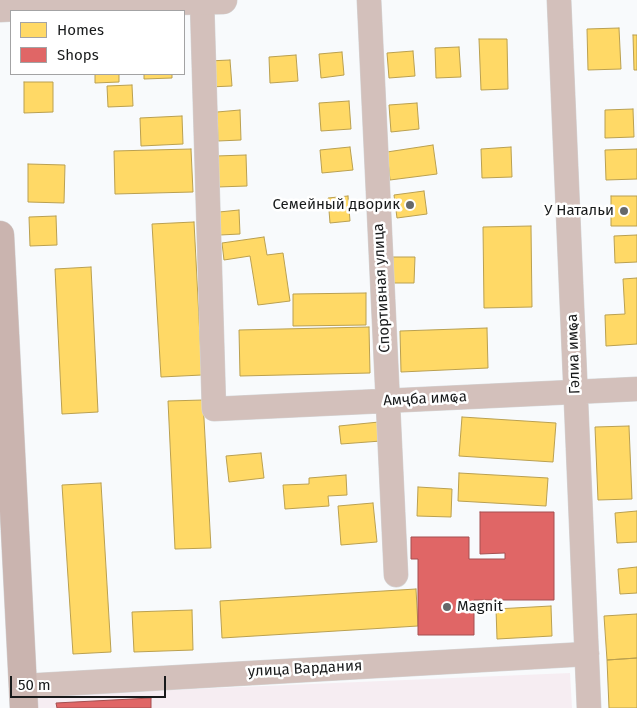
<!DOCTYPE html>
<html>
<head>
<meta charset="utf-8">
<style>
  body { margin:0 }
  #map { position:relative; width:637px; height:708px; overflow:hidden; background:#f8fafc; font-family:"Fira Sans",sans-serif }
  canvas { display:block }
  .legend { position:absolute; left:10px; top:10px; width:175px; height:65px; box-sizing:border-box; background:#fff; border:1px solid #a3a3a4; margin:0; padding:6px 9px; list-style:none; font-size:15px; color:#181a1b }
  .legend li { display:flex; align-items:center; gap:10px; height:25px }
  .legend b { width:25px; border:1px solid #a3a3a4 }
  .scale { position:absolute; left:10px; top:676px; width:156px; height:22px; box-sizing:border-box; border:2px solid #181a1b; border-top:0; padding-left:6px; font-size:15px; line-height:18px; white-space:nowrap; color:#181a1b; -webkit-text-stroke:4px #fff; paint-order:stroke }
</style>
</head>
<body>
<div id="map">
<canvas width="637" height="708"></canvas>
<ul class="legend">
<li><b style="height:14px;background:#ffd966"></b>Homes</li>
<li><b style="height:14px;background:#e06666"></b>Shops</li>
</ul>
<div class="scale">50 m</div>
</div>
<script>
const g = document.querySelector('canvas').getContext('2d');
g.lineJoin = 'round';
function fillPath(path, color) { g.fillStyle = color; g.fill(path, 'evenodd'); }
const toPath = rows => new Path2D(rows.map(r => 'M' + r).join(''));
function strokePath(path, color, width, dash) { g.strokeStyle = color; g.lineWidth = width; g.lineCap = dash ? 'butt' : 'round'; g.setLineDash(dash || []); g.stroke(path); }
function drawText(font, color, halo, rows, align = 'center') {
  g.font = font + ' "Fira Sans",sans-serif'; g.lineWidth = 5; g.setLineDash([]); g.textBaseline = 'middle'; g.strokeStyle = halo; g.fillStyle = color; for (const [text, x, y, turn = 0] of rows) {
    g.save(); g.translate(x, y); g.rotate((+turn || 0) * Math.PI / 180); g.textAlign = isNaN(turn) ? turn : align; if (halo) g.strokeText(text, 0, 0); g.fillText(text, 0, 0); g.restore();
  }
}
fillPath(toPath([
  [570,673,572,708,30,708,29,696]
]), '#f6edf2');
const homes = toPath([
  [619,28,621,69,588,70,587,29,619,28],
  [633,35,637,35,637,70,634,70,633,35],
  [479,39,507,39,508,89,481,90,479,39],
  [459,47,461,77,436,78,435,48,459,47],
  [413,51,415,76,389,78,387,53,413,51],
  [342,52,344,75,321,78,319,54,342,52],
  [296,55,298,81,270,83,269,57,296,55],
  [230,60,232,86,209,87,208,61,230,60],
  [95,74,119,74,119,82,95,83,95,74],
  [144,74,172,74,172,78,144,79,144,74],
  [24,82,53,82,53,112,24,113,24,82],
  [132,85,133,106,108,107,107,86,132,85],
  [349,101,351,129,321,131,319,103,349,101],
  [417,103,419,129,391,132,389,105,417,103],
  [633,109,634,137,605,138,605,110,633,109],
  [240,110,241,140,218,141,217,112,240,110],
  [182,116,183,144,141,146,140,118,182,116],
  [433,145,437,174,390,180,387,152,433,145],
  [350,147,353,170,322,173,320,150,350,147],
  [511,147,512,177,482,178,481,149,511,147],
  [191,149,193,192,115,194,114,151,191,149],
  [637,149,637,179,606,180,605,150,637,149],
  [246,155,247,186,217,187,216,156,246,155],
  [28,164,65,165,64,203,28,202,28,164],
  [424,191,427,214,397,218,394,195,424,191],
  [348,196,350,221,330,223,328,198,348,196],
  [611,196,637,196,637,226,611,226,611,196],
  [239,210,240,234,220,235,219,212,239,210],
  [56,216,57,245,30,246,29,217,56,216],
  [194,222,202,375,161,377,152,224,194,222],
  [531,226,532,307,484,308,483,227,531,226],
  [637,235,637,262,615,263,614,236,637,235],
  [264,237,267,255,283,253,290,301,258,305,250,256,224,260,222,243,264,237],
  [393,257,415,257,414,283,392,283,393,257],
  [91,267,98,412,62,414,55,269,91,267],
  [637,278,637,344,606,346,605,315,625,314,623,279,637,278],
  [366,293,366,325,293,326,293,294,366,293],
  [369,327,370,373,240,376,239,330,369,327],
  [487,328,488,368,401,372,400,331,487,328],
  [203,400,211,548,175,549,168,401,203,400],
  [462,417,556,423,553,462,459,456,462,417],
  [379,422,381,441,341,444,339,426,379,422],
  [629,426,632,499,598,500,595,427,629,426],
  [261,453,264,478,229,482,226,456,261,453],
  [459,473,548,478,546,506,458,501,459,473],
  [346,475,347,495,328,496,329,506,285,509,283,485,309,484,309,478,346,475],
  [101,483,111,652,73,654,62,485,101,483],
  [418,487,452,489,451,517,417,516,418,487],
  [373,503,377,542,341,545,338,506,373,503],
  [637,511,637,542,617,543,615,513,637,511],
  [637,567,637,593,620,594,618,569,637,567],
  [416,589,418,626,222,638,220,601,416,589],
  [551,606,552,636,497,639,496,609,551,606],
  [192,610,193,650,134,652,132,612,192,610],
  [637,614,637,658,607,660,604,616,637,614],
  [637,658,637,708,609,708,607,660,637,658]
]);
fillPath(homes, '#ffd966');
strokePath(homes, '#baa050', 1);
const shops = toPath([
  [480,512,554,512,554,600,474,600,474,635,418,635,418,559,411,559,411,537,469,537,469,559,505,559,505,553,480,554,480,512],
  [151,698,151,708,57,708,56,703,151,698]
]);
fillPath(shops, '#e06666');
strokePath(shops, '#a44f50', 1);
const minor = toPath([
  [369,0,396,575],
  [559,0,589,708],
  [202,1,214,409,637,389],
  [23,686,587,654]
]);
const tertiary = toPath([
  [0,8,112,2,223,0]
]);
const secondary = toPath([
  [0,235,24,708]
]);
strokePath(minor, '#d5d6d7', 25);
strokePath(tertiary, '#d5d6d7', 29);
strokePath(secondary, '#d5d6d7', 29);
strokePath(minor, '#d3c0bb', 24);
strokePath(tertiary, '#d3c0bb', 28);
strokePath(secondary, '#cab4af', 28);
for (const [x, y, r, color] of [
  [410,205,5,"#66686a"],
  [624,211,5,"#66686a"],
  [447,607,5,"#66686a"]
]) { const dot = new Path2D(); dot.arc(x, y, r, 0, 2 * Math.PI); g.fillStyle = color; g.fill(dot); strokePath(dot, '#fff', 2); }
drawText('15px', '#181a1b', '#fff', [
  ["Семейный дворик",400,205],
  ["У Натальи",614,211],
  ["Magnit",457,607,"left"]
], 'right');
drawText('15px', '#181a1b', '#fff', [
  ["Спортивная улица",382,288,-93],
  ["Гәлиа имҩа",574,354,-92],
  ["Амҷба имҩа",425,399,-3],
  ["улица Вардания",305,669,-3]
]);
</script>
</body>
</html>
